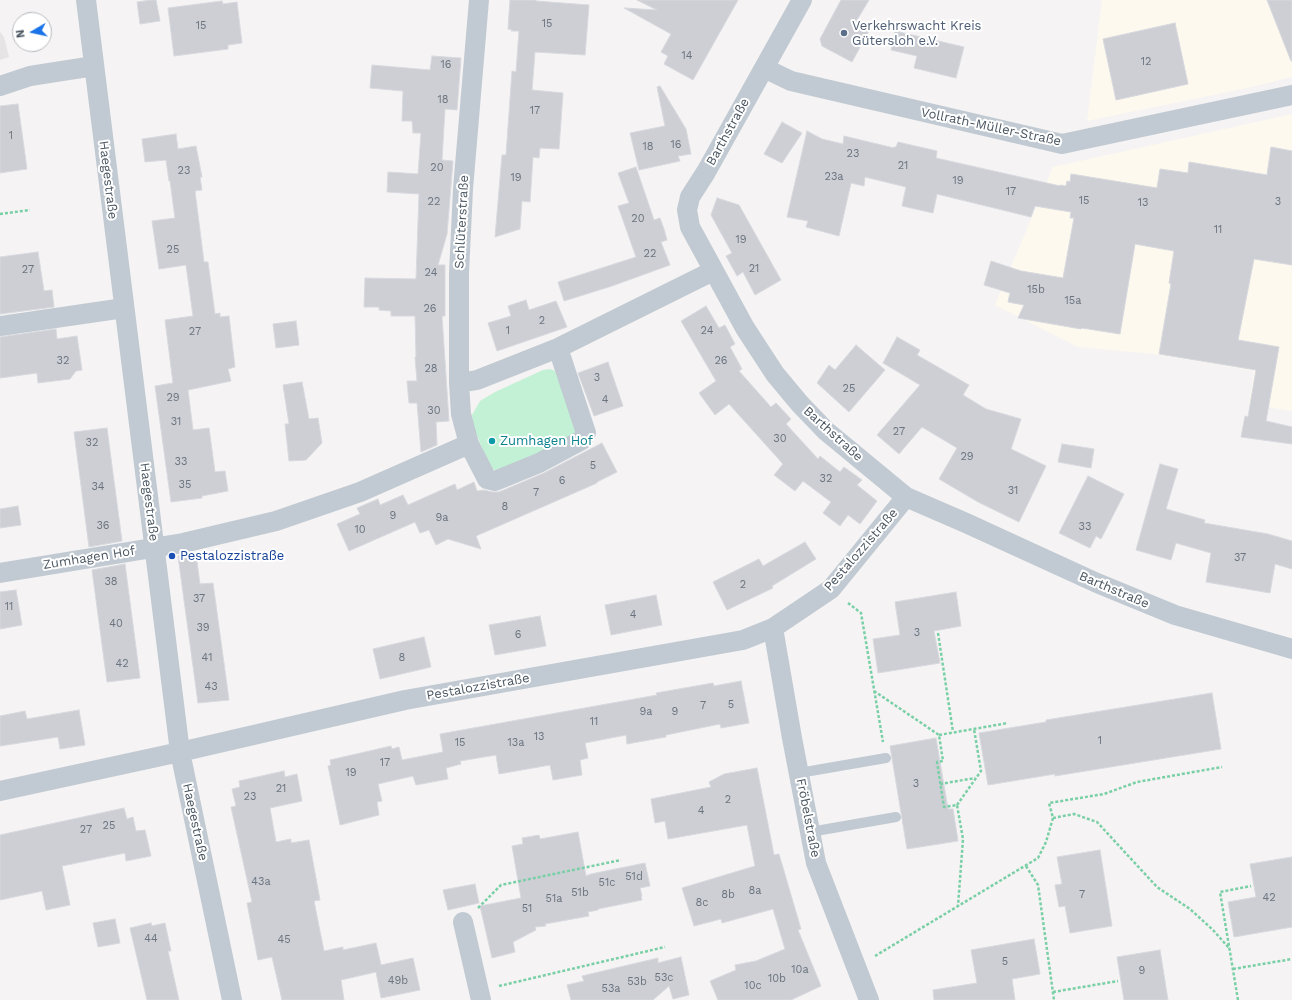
<!DOCTYPE html>
<html>
<head>
<meta charset="utf-8">
<style>
  body { margin:0 }
  #map { position:relative; width:1292px; height:1000px; overflow:hidden; background:#f5f3f3; font-family:"Work Sans",sans-serif }
  canvas { display:block }
  .north { position:absolute; left:12px; top:12px; width:40px; height:40px; box-sizing:border-box; background:#fff; border:1px solid #b7bbc0; border-radius:50%; rotate:261deg; font-size:11px; font-weight:700; line-height:16px; text-align:center; color:#4a5661 }
  .north::after { content:''; display:block; margin:auto; width:14px; height:18px; background:#1a73e8; clip-path:polygon(50% 0,100% 100%,50% 72%,0 100%) }
</style>
</head>
<body>
<div id="map">
<canvas width="1292" height="1000"></canvas>
<div class="north">N</div>
</div>
<script>
const g = document.querySelector('canvas').getContext('2d');
g.lineJoin = 'round';
function fillPath(path, color) { g.fillStyle = color; g.fill(path, 'evenodd'); }
const toPath = rows => new Path2D(rows.map(r => 'M' + r).join(''));
function strokePath(path, color, width, dash) { g.strokeStyle = color; g.lineWidth = width; g.lineCap = dash ? 'butt' : 'round'; g.setLineDash(dash || []); g.stroke(path); }
function drawText(font, color, halo, rows, align = 'center') {
  g.font = font + ' "Work Sans",sans-serif'; g.lineWidth = 4; g.setLineDash([]); g.textBaseline = 'middle'; g.strokeStyle = halo; g.fillStyle = color; for (const [text, x, y, turn = 0] of rows) {
    g.save(); g.translate(x, y); g.rotate((+turn || 0) * Math.PI / 180); g.textAlign = isNaN(turn) ? turn : align; if (halo) g.strokeText(text, 0, 0); g.fillText(text, 0, 0); g.restore();
  }
}
fillPath(toPath([
  [1102,0,1292,0,1292,77,1252,87,1087,121],
  [1292,114,1292,411,1249,404,1254,371,1154,354,1078,347,995,305,1053,167]
]), '#fdf9ef');
fillPath(toPath([
  [0,32,4,37,9,57,0,60]
]), '#e6e4e5');
fillPath(toPath([
  [550,369,555,371,578,430,575,437,496,471,490,467,473,426,472,415,480,401,495,392,543,370]
]), '#c3f1d5');
const building = toPath([
  [151,0,156,0,160,21,140,24,137,2,151,0],
  [510,0,536,0,536,1,589,5,585,55,535,52,532,90,563,93,559,149,540,148,539,158,533,157,530,202,522,201,520,229,495,237,502,155,506,155,512,71,516,72,519,31,511,31,512,30,508,29,510,0],
  [637,0,738,0,693,80,664,64,668,56,661,52,671,34,624,8,657,10,637,0],
  [841,0,869,0,854,25,870,29,852,62,822,46,820,39,841,0],
  [1267,0,1292,0,1292,61,1291,61,1267,0],
  [222,1,223,4,237,2,242,43,228,45,228,49,174,56,168,8,222,1],
  [1175,23,1188,84,1116,100,1103,39,1175,23],
  [895,31,964,47,956,78,914,68,917,56,891,50,895,31],
  [432,56,461,58,457,110,445,109,442,160,453,161,447,234,438,265,445,265,445,316,442,316,449,421,436,422,437,445,421,452,417,403,409,403,407,381,417,381,415,357,416,357,415,316,391,316,391,311,379,310,379,307,364,307,365,278,416,279,419,194,387,192,388,172,418,174,421,133,413,133,412,121,402,121,403,91,370,88,372,65,430,70,432,56],
  [660,86,686,129,691,154,678,156,680,161,639,170,630,133,665,126,657,87,660,86],
  [18,104,27,169,0,173,0,106,18,104],
  [782,122,802,133,782,163,764,154,782,122],
  [807,131,822,139,843,144,844,136,894,148,894,147,896,147,898,142,937,151,936,158,1060,186,1060,185,1066,186,1067,181,1070,182,1071,174,1157,188,1160,169,1188,173,1189,162,1267,175,1271,147,1292,151,1292,265,1254,259,1238,340,1279,347,1266,421,1292,427,1292,444,1241,437,1245,416,1248,417,1256,370,1159,354,1171,284,1169,283,1174,251,1135,244,1120,334,1082,328,1081,329,1018,318,1024,305,1008,302,1010,293,984,285,991,261,1021,271,1063,278,1074,218,1070,218,1071,212,1035,206,1031,217,937,194,933,213,902,206,906,187,865,177,864,186,851,183,839,236,806,227,808,221,787,217,807,131],
  [176,134,178,149,196,146,202,177,200,177,202,190,195,191,204,262,208,262,215,314,220,313,220,317,229,316,235,367,228,369,231,381,188,390,193,430,209,428,215,472,225,471,228,491,202,496,202,498,171,502,155,386,173,383,165,320,193,316,186,265,159,269,152,221,175,218,170,181,169,181,166,160,145,162,142,139,176,134],
  [636,167,654,220,660,218,664,229,667,240,661,242,670,265,612,286,564,301,558,282,636,257,618,206,629,203,618,173,636,167],
  [717,198,739,205,781,280,755,295,743,272,737,276,726,256,732,253,711,215,717,198],
  [38,252,44,291,52,290,54,307,0,314,0,257,38,252],
  [526,300,529,310,556,301,567,327,497,351,488,323,511,316,508,306,526,300],
  [706,306,719,328,725,325,735,344,730,347,742,369,739,371,771,407,776,403,791,419,786,424,818,459,820,456,840,472,844,467,862,480,857,485,877,501,860,524,848,515,840,526,823,513,831,502,803,481,795,491,774,475,783,464,729,404,715,415,699,393,716,381,681,321,706,306],
  [296,321,299,345,276,348,273,324,296,321],
  [56,329,57,339,77,336,82,370,76,371,70,379,38,383,37,373,0,378,0,337,56,329],
  [897,337,920,350,917,355,969,385,963,395,986,409,1021,419,1011,449,1046,466,1019,522,978,502,939,479,957,448,922,427,899,454,877,435,920,385,883,363,897,337],
  [856,345,885,370,849,412,817,383,829,365,835,370,856,345],
  [608,362,623,406,594,416,578,373,608,362],
  [302,382,309,419,318,418,322,443,306,460,289,461,285,424,289,424,283,385,302,382],
  [107,428,122,541,89,547,74,432,107,428],
  [602,443,617,472,597,482,597,483,476,536,481,549,448,539,436,545,429,530,420,533,415,522,349,551,337,524,360,514,357,508,378,499,380,505,403,495,408,505,455,484,457,490,474,482,477,491,484,490,492,492,499,492,544,473,602,443],
  [1062,444,1094,449,1091,468,1058,462,1062,444],
  [1160,464,1178,469,1166,509,1205,520,1204,523,1268,534,1292,541,1292,569,1275,564,1270,593,1206,582,1211,553,1176,543,1171,560,1136,550,1160,464],
  [1088,476,1124,494,1101,539,1096,536,1090,548,1059,533,1088,476],
  [18,506,21,525,0,528,0,509,18,506],
  [805,542,816,559,772,586,773,588,727,610,713,582,759,559,763,566,805,542],
  [196,554,200,584,213,583,229,700,198,703,178,556,196,554],
  [125,564,140,678,107,682,92,570,125,564],
  [16,590,22,625,0,629,0,592,16,590],
  [956,592,961,626,934,631,940,663,878,673,873,639,900,635,895,602,956,592],
  [656,595,662,625,611,635,605,605,656,595],
  [540,616,546,646,495,655,489,625,540,616],
  [424,637,431,667,380,679,373,649,424,637],
  [741,681,749,723,721,728,720,724,666,735,666,737,627,744,626,735,585,743,588,758,580,760,582,775,553,780,550,765,499,774,496,755,460,761,461,764,446,768,448,779,416,785,413,776,378,784,382,801,377,802,379,815,340,825,328,766,331,765,330,760,391,746,392,749,399,747,402,760,443,752,440,734,657,695,656,693,713,683,714,686,741,681],
  [1212,693,1221,749,1055,776,1055,774,988,785,979,733,1046,722,1046,720,1212,693],
  [79,710,85,745,60,749,58,737,0,746,0,716,25,711,27,719,79,710],
  [936,738,948,809,953,809,958,841,907,849,890,746,936,738],
  [757,768,774,855,779,854,801,929,798,930,821,986,791,1000,718,1000,710,981,736,970,735,965,756,961,785,949,773,909,722,923,721,919,694,926,682,888,755,866,747,825,668,839,665,821,655,823,651,799,711,787,709,782,724,774,757,768],
  [284,771,285,777,297,774,302,801,270,808,276,842,291,839,291,843,309,840,320,900,314,901,324,951,343,947,343,950,376,943,381,965,413,958,420,990,381,998,376,972,341,980,344,1000,282,1000,272,957,258,960,247,903,252,902,231,807,236,806,232,789,240,787,239,781,284,771],
  [124,808,127,819,133,817,136,831,145,830,151,856,126,861,125,853,62,866,70,905,46,910,42,891,0,900,0,835,124,808],
  [578,832,586,876,591,874,645,863,650,886,640,888,642,896,641,897,642,900,598,909,598,910,588,912,589,916,545,924,546,926,535,927,536,930,513,942,515,952,492,958,480,906,521,898,512,846,523,844,522,838,539,835,540,839,578,832],
  [1100,850,1112,926,1070,933,1065,906,1059,907,1055,885,1062,884,1057,857,1100,850],
  [1292,857,1292,927,1234,937,1228,902,1256,897,1250,864,1292,857],
  [475,884,479,903,448,910,443,890,475,884],
  [115,919,120,943,98,947,93,923,115,919],
  [151,923,152,926,165,923,171,951,168,951,179,1000,147,1000,130,928,151,923],
  [1034,939,1040,974,1012,979,1015,1000,934,1000,933,990,977,983,971,950,1034,939],
  [1160,950,1168,1000,1124,1000,1117,957,1160,950],
  [681,957,689,995,673,999,669,986,653,1000,571,1000,567,985,584,981,582,976,658,958,658,963,681,957]
]);
fillPath(building, '#cdcfd5');
strokePath(building, '#d7d9de', 1);
strokePath(toPath([
  [0,214,30,210],
  [848,603,861,613,883,742],
  [938,633,953,732],
  [874,691,939,735,943,761,937,762,944,807,957,805,963,839,958,906],
  [939,735,1008,723],
  [940,784,975,778],
  [957,805,981,771,974,729],
  [1053,818,1074,814,1097,822,1157,887,1190,909,1213,930,1229,948],
  [1026,866,1038,885,1054,1000],
  [478,908,501,885,621,860],
  [875,956,1038,858,1046,842,1053,818,1049,803,1104,794,1137,782,1222,767],
  [1233,969,1292,959],
  [499,986,665,947],
  [1053,992,1118,981],
  [1238,1000,1220,892,1251,886]
]), '#7ad0a6', 2.5, [3, 2]);
strokePath(toPath([
  [799,773,886,758],
  [810,832,896,817]
]), '#c1cad2', 10);
strokePath(toPath([
  [86,0,180,752,232,1000],
  [479,0,463,189,459,273,459,383,461,414,469,444,487,479,495,481,539,463,582,440,586,433,558,348],
  [802,0,706,172,690,197,687,210,690,227,745,328,775,374,800,404,826,431,906,497,966,523,1097,583,1175,615,1292,649],
  [764,68,791,81,1062,144,1292,95],
  [0,86,30,76,94,66],
  [0,326,124,308],
  [459,383,477,380,558,348,713,271],
  [0,573,183,543,276,521,360,492,469,444],
  [773,628,792,738,816,863,869,1000],
  [0,791,180,752,405,700,743,640,773,628,831,589,906,497],
  [463,922,481,1000]
]), '#c1cad2', 20);
for (const [x, y, r, color] of [
  [844,33,4,"#5c6f8a"],
  [492,441,4,"#0f9aa8"],
  [172,556,4,"#1a4fb4"]
]) { const dot = new Path2D(); dot.arc(x, y, r, 0, 2 * Math.PI); g.fillStyle = color; g.fill(dot); strokePath(dot, '#fff', 1.5); }
drawText('11px', '#6b747e', null, [
  ["15",547,24],
  ["15",201,26],
  ["14",687,56],
  ["12",1146,62],
  ["16",446,65],
  ["18",443,100],
  ["17",535,111],
  ["1",11,136],
  ["16",676,145],
  ["18",648,147],
  ["23",853,154],
  ["21",903,166],
  ["20",437,168],
  ["23",184,171],
  ["23a",834,177],
  ["19",516,178],
  ["19",958,181],
  ["17",1011,192],
  ["15",1084,201],
  ["22",434,202],
  ["3",1278,202],
  ["13",1143,203],
  ["20",638,219],
  ["11",1218,230],
  ["19",741,240],
  ["25",173,250],
  ["22",650,254],
  ["21",754,269],
  ["27",28,270],
  ["24",431,273],
  ["15b",1036,290],
  ["15a",1073,301],
  ["26",430,309],
  ["2",542,321],
  ["1",508,331],
  ["24",707,331],
  ["27",195,332],
  ["32",63,361],
  ["26",721,361],
  ["28",431,369],
  ["3",597,378],
  ["25",849,389],
  ["29",173,398],
  ["4",605,400],
  ["30",434,411],
  ["31",176,422],
  ["27",899,432],
  ["30",780,439],
  ["32",92,443],
  ["29",967,457],
  ["33",181,462],
  ["5",593,466],
  ["32",826,479],
  ["6",562,481],
  ["35",185,485],
  ["34",98,487],
  ["31",1013,491],
  ["7",536,493],
  ["8",505,507],
  ["9",393,516],
  ["9a",442,518],
  ["36",103,526],
  ["33",1085,527],
  ["10",360,530],
  ["37",1240,558],
  ["38",111,582],
  ["2",743,585],
  ["37",199,599],
  ["11",9,607],
  ["4",633,615],
  ["40",116,624],
  ["39",203,628],
  ["3",917,633],
  ["6",518,635],
  ["41",207,658],
  ["8",402,658],
  ["42",122,664],
  ["43",211,687],
  ["5",731,705],
  ["7",703,706],
  ["9a",646,712],
  ["9",675,712],
  ["11",594,722],
  ["13",539,737],
  ["1",1100,741],
  ["15",460,743],
  ["13a",516,743],
  ["17",385,763],
  ["19",351,773],
  ["3",916,784],
  ["21",281,789],
  ["23",250,797],
  ["2",728,800],
  ["4",701,811],
  ["25",109,826],
  ["27",86,830],
  ["51d",634,877],
  ["43a",261,882],
  ["51c",607,883],
  ["8a",755,891],
  ["51b",580,893],
  ["8b",728,895],
  ["7",1082,895],
  ["42",1269,898],
  ["51a",554,899],
  ["8c",702,903],
  ["51",527,909],
  ["44",151,939],
  ["45",284,940],
  ["5",1005,962],
  ["10a",800,970],
  ["9",1142,971],
  ["53c",664,978],
  ["10b",777,979],
  ["49b",398,981],
  ["53b",637,982],
  ["10c",753,986],
  ["53a",611,989]
]);
drawText('13px', '#4e5e75', '#fff', [
  ["Verkehrswacht Kreis",852,26],
  ["Gütersloh e.V.",852,41]
], 'left');
drawText('13px', '#4a5661', '#fff', [
  ["Vollrath-Müller-Straße",991,127,12],
  ["Barthstraße",728,132,-61],
  ["Haegestraße",108,180,83],
  ["Schlüterstraße",462,222,-87],
  ["Barthstraße",833,434,42],
  ["Haegestraße",149,502,83],
  ["Pestalozzistraße",861,550,-49],
  ["Zumhagen Hof",89,558,-9],
  ["Barthstraße",1114,590,23],
  ["Pestalozzistraße",478,687,-10],
  ["Fröbelstraße",808,818,79],
  ["Haegestraße",195,822,78]
]);
drawText('13px', '#0d838f', '#fff', [
  ["Zumhagen Hof",500,441]
], 'left');
drawText('13px', '#164399', '#fff', [
  ["Pestalozzistraße",180,556]
], 'left');
</script>
</body>
</html>
